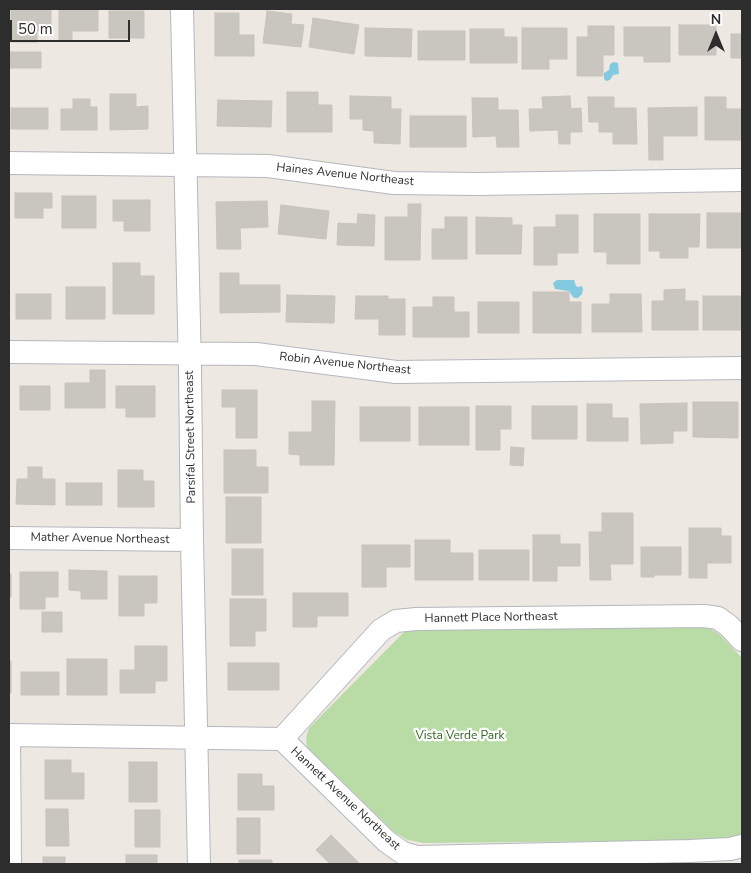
<!DOCTYPE html>
<html>
<head>
<meta charset="utf-8">
<style>
  body { margin:0 }
  #map { position:relative; width:751px; height:873px; overflow:hidden; background:#ede8e2; font-family:"Nunito Sans",sans-serif }
  canvas { display:block }
  .frame { position:absolute; inset:0; border:10px solid #2d2d2d; pointer-events:none }
  .north { position:absolute; left:691px; top:10px; width:50px; height:50px; -webkit-text-stroke:4px #fff; paint-order:stroke; rotate:0deg; font-size:14px; font-weight:700; line-height:20px; text-align:center; color:#2d2d2d }
  .north::after { content:''; display:block; margin:auto; width:18px; height:22px; background:#2d2d2d; clip-path:polygon(50% 0,100% 100%,50% 72%,0 100%) }
  .scale { position:absolute; left:10px; top:20px; width:120px; height:22px; box-sizing:border-box; border:2px solid #2d2d2d; border-top:0; padding-left:6px; font-size:15px; line-height:18px; white-space:nowrap; color:#2d2d2d; -webkit-text-stroke:4px #fff; paint-order:stroke }
</style>
</head>
<body>
<div id="map">
<canvas width="751" height="873"></canvas>
<div class="frame"></div>
<div class="north">N</div>
<div class="scale">50 m</div>
</div>
<script>
const g = document.querySelector('canvas').getContext('2d');
g.lineJoin = 'round';
function fillPath(path, color) { g.fillStyle = color; g.fill(path, 'evenodd'); }
const toPath = rows => new Path2D(rows.map(r => 'M' + r).join(''));
function strokePath(path, color, width, dash) { g.strokeStyle = color; g.lineWidth = width; g.lineCap = dash ? 'butt' : 'round'; g.setLineDash(dash || []); g.stroke(path); }
function drawText(font, color, halo, rows, align = 'center') {
  g.font = font + ' "Nunito Sans",sans-serif'; g.lineWidth = 4.5; g.setLineDash([]); g.textBaseline = 'middle'; g.strokeStyle = halo; g.fillStyle = color; for (const [text, x, y, turn = 0] of rows) {
    g.save(); g.translate(x, y); g.rotate((+turn || 0) * Math.PI / 180); g.textAlign = isNaN(turn) ? turn : align; if (halo) g.strokeText(text, 0, 0); g.fillText(text, 0, 0); g.restore();
  }
}
fillPath(toPath([
  [700,626,711,629,719,634,742,658,742,835,728,840,424,843,408,840,394,832,307,747,306,738,309,728,403,633,412,629]
]), '#b9dca6');
fillPath(toPath([
  [614,62,618,63,619,74,613,75,610,80,606,81,604,79,604,73,609,70,610,64],
  [557,280,574,280,576,286,578,287,582,286,583,289,582,294,578,298,575,298,573,297,569,291,555,289,553,283]
]), '#83cae1');
const building = toPath([
  [11,9,51,9,51,31,37,31,37,42,11,42,11,9],
  [59,9,98,9,98,31,72,31,72,40,59,40,59,9],
  [109,11,144,11,144,38,109,38,109,11],
  [267,11,292,14,291,24,304,25,301,47,263,43,267,11],
  [215,13,239,13,239,35,254,35,254,56,215,56,215,13],
  [313,18,359,25,354,54,309,47,313,18],
  [679,25,716,25,716,55,679,55,679,25],
  [588,26,614,26,614,55,603,55,603,76,577,76,577,37,588,37,588,26],
  [624,27,670,27,670,62,644,62,644,56,624,56,624,27],
  [365,28,412,29,411,57,365,56,365,28],
  [522,28,567,28,567,59,549,59,549,69,522,69,522,28],
  [470,29,504,29,504,37,517,37,517,63,470,63,470,29],
  [418,31,465,31,465,60,418,60,418,31],
  [731,34,742,34,742,58,731,58,731,34],
  [10,52,41,52,41,68,10,68,10,52],
  [287,92,318,92,318,105,332,105,332,132,287,132,287,92],
  [110,94,136,94,136,107,148,106,148,129,110,130,110,94],
  [350,96,391,97,391,109,401,109,400,144,374,143,374,131,363,130,363,119,350,119,350,96],
  [570,96,571,109,581,108,582,132,570,132,570,144,559,144,558,130,530,131,529,109,543,109,542,97,570,96],
  [588,97,614,97,614,108,636,108,637,144,613,144,613,132,599,132,599,122,589,122,588,97],
  [705,97,726,97,726,109,742,109,742,140,705,140,705,97],
  [472,98,498,98,498,110,518,110,519,147,497,147,496,136,473,137,472,98],
  [73,99,90,99,90,107,97,107,97,130,61,130,61,109,73,109,73,99],
  [218,100,272,101,271,127,217,126,218,100],
  [697,107,697,136,663,136,663,160,649,160,648,108,697,107],
  [11,108,48,108,48,129,11,129,11,108],
  [410,116,466,116,466,147,410,147,410,116],
  [15,193,52,193,52,208,43,208,43,218,15,218,15,193],
  [62,196,96,196,96,228,62,228,62,196],
  [113,200,150,200,150,231,124,231,124,221,113,221,113,200],
  [267,201,268,227,240,228,241,249,217,249,216,202,267,201],
  [408,204,421,204,420,260,385,260,385,217,408,217,408,204],
  [281,205,329,211,326,239,278,234,281,205],
  [707,213,742,213,742,248,707,248,707,213],
  [358,214,375,215,374,246,337,245,338,223,357,224,358,214],
  [594,214,640,214,640,264,607,264,607,252,594,252,594,214],
  [649,214,700,214,699,247,688,247,688,258,660,258,660,251,649,251,649,214],
  [556,215,578,215,578,253,557,253,557,265,534,265,534,227,556,227,556,215],
  [445,217,467,217,467,259,432,259,432,229,445,229,445,217],
  [476,217,512,218,512,225,522,225,521,254,476,254,476,217],
  [113,263,140,263,140,276,154,276,154,314,113,314,113,263],
  [220,273,239,273,239,285,280,285,280,312,220,313,220,273],
  [66,287,105,287,105,319,66,319,66,287],
  [685,289,685,301,698,301,698,330,652,330,652,301,664,301,664,290,685,289],
  [533,292,569,292,569,302,581,302,581,333,533,333,533,292],
  [16,294,51,294,51,319,16,319,16,294],
  [610,294,641,294,642,332,592,332,592,304,610,304,610,294],
  [287,295,335,296,334,323,286,322,287,295],
  [356,296,388,296,388,299,405,299,405,335,379,335,379,319,355,319,356,296],
  [703,296,742,296,742,330,703,330,703,296],
  [433,297,454,297,454,312,469,312,469,337,413,337,413,307,433,307,433,297],
  [478,302,519,302,519,333,478,333,478,302],
  [90,370,105,370,105,408,65,408,65,383,90,383,90,370],
  [20,386,50,386,50,410,20,410,20,386],
  [116,386,155,386,155,417,126,417,126,408,116,408,116,386],
  [222,390,257,390,257,438,236,438,236,407,222,407,222,390],
  [312,401,335,401,334,465,300,465,300,455,289,454,289,432,312,432,312,401],
  [693,402,738,402,738,438,693,437,693,402],
  [687,403,687,431,673,431,673,443,641,444,640,404,687,403],
  [587,404,612,404,612,418,628,418,628,441,587,441,587,404],
  [476,406,511,406,511,429,500,429,500,450,476,450,476,406],
  [532,406,577,406,577,439,532,439,532,406],
  [360,407,410,407,410,441,360,441,360,407],
  [419,407,469,407,469,445,419,445,419,407],
  [511,447,524,448,523,466,510,465,511,447],
  [224,450,256,450,256,467,268,467,268,493,224,493,224,450],
  [28,467,42,467,42,479,55,479,55,505,16,504,17,479,28,479,28,467],
  [118,470,143,470,143,481,154,481,154,507,118,507,118,470],
  [66,483,102,483,102,505,66,505,66,483],
  [226,497,261,497,261,543,226,543,226,497],
  [602,513,633,513,633,564,610,564,611,580,590,580,589,532,602,532,602,513],
  [689,528,721,528,721,536,731,536,731,563,707,563,707,578,689,578,689,528],
  [533,535,560,535,560,544,580,544,580,566,557,566,557,581,533,581,533,535],
  [415,540,450,540,450,553,473,553,473,580,415,580,415,540],
  [362,545,410,545,410,567,386,567,386,587,362,587,362,545],
  [641,547,681,547,681,575,654,575,654,577,641,577,641,547],
  [232,549,263,549,263,595,232,595,232,549],
  [479,550,529,550,529,580,479,580,479,550],
  [69,570,107,571,107,599,81,599,81,591,69,590,69,570],
  [20,572,58,572,58,597,45,597,45,609,20,609,20,572],
  [9,574,11,574,11,597,9,597,9,574],
  [119,576,157,576,157,603,144,603,144,616,119,616,119,576],
  [293,593,348,593,348,616,317,616,317,627,293,627,293,593],
  [230,599,266,599,266,631,255,631,255,646,230,646,230,599],
  [42,612,62,612,62,632,42,632,42,612],
  [135,646,167,646,167,681,155,681,155,693,120,693,120,670,135,670,135,646],
  [67,659,107,659,107,695,67,695,67,659],
  [9,661,11,661,11,693,9,693,9,661],
  [228,663,279,663,279,690,228,690,228,663],
  [21,672,59,672,59,695,21,695,21,672],
  [45,760,71,760,71,773,84,773,84,799,45,799,45,760],
  [129,762,157,762,157,802,129,802,129,762],
  [238,774,262,774,262,786,274,786,274,810,238,810,238,774],
  [46,809,68,809,69,846,46,846,46,809],
  [135,810,160,810,160,847,135,847,135,810],
  [237,818,260,818,260,854,237,854,237,818],
  [331,835,360,864,330,864,316,850,331,835],
  [126,855,157,855,157,864,126,864,126,855],
  [43,857,65,857,65,864,43,864,43,857],
  [239,860,272,860,272,864,239,864,239,860]
]);
fillPath(building, '#c9c6c0');
strokePath(building, '#c8c3bb', 1);
const minor = toPath([
  [182,9,190,370,192,540,199,864],
  [9,163,268,166,394,183,477,184,742,180],
  [9,352,256,354,396,372,742,368],
  [9,538,192,540],
  [9,735,282,739,386,841,403,853,417,857,690,851,730,849,742,846],
  [9,735,10,864],
  [282,739,381,630,396,621,416,619,704,616,718,618,729,626,742,640]
]);
strokePath(minor, '#b5b7bf', 24);
strokePath(minor, '#fff', 22);
drawText('12px', '#2d2d2d', '#fff', [
  ["Haines Avenue Northeast",345,175,6],
  ["Robin Avenue Northeast",345,364,6],
  ["Parsifal Street Northeast",191,437,-91],
  ["Mather Avenue Northeast",100,539,1],
  ["Hannett Place Northeast",491,618,-1],
  ["Hannett Avenue Northeast",345,799,43]
]);
drawText('12px', '#336325', '#fff', [
  ["Vista Verde Park",460,736]
]);
</script>
</body>
</html>
